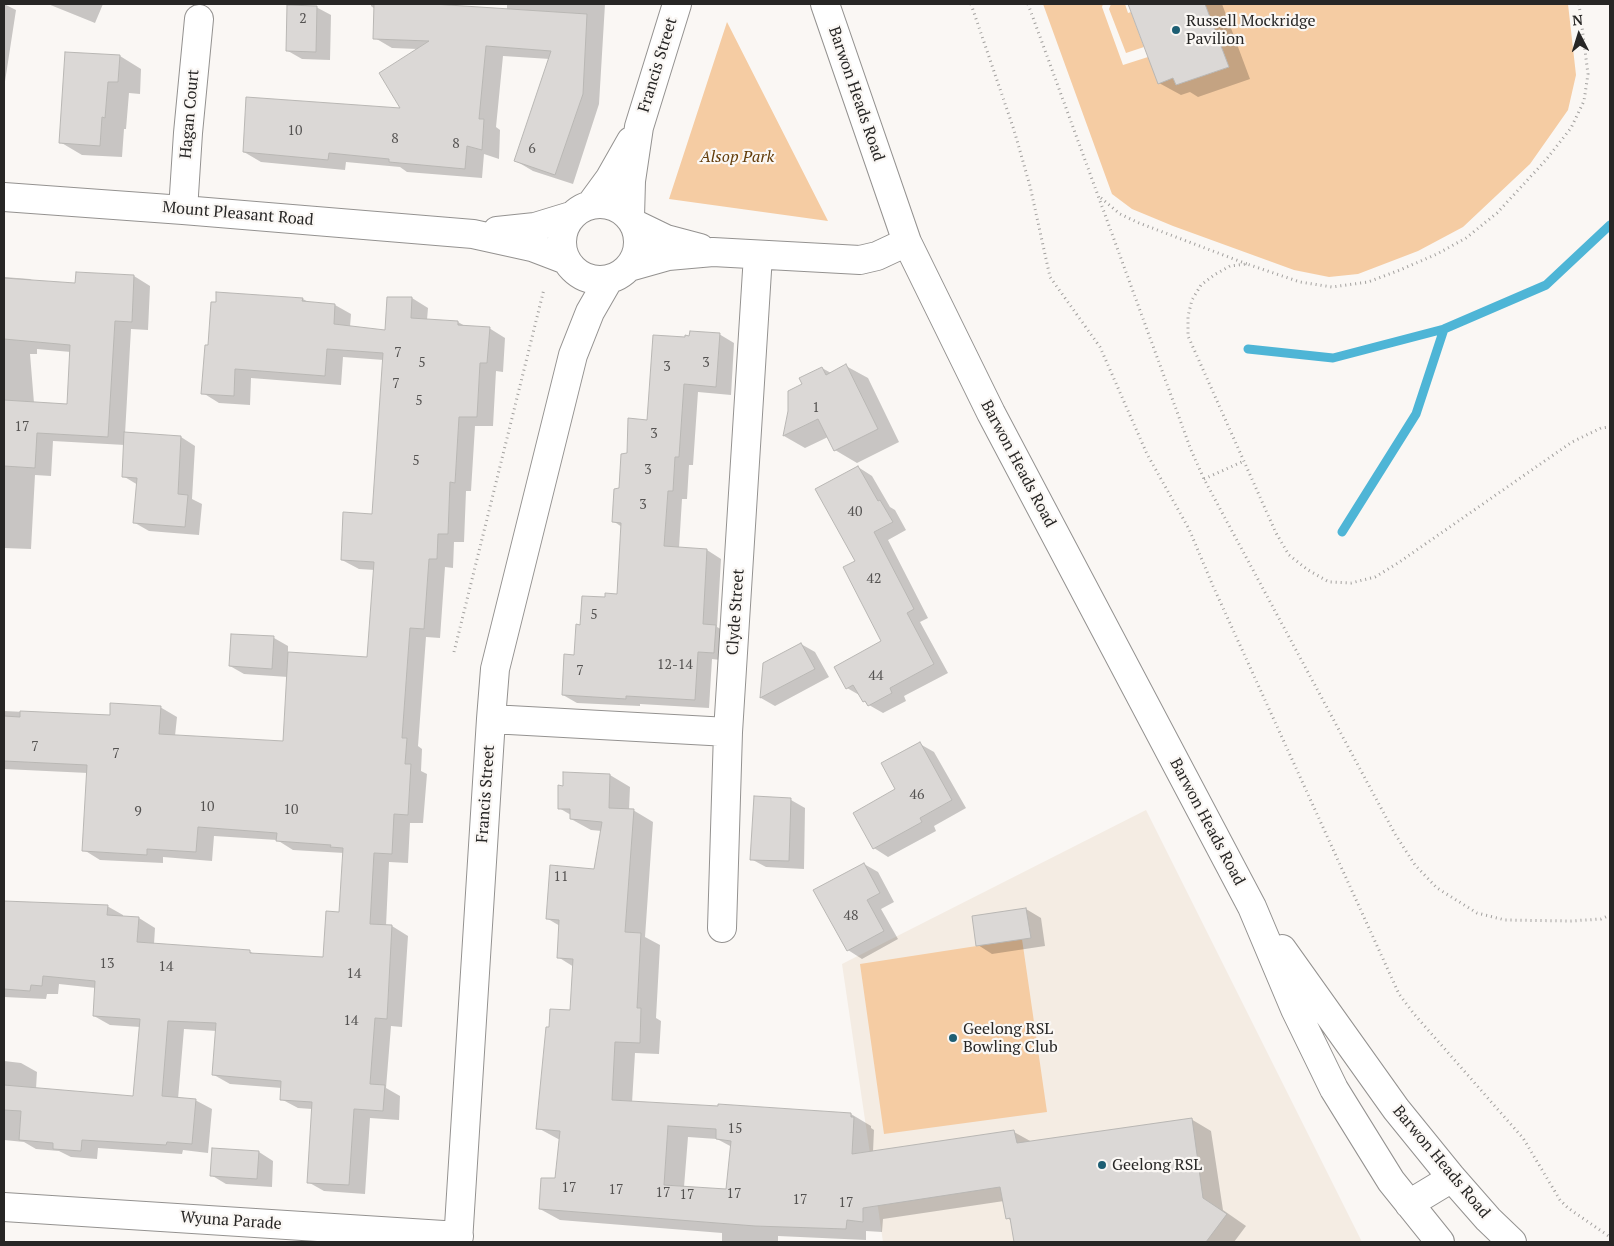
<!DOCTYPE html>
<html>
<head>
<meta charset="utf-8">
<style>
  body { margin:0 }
  #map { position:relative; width:1614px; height:1246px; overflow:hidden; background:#faf7f4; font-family:"PT Serif",serif }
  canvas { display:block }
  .frame { position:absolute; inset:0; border:5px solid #272625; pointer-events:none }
  .north { position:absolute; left:1554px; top:10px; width:50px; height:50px; -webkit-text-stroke:4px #faf7f4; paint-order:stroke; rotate:355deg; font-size:14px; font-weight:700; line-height:20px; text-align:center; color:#272625 }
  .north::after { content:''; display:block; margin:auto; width:18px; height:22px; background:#272625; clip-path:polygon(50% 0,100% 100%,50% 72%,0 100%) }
</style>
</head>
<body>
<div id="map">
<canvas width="1614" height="1246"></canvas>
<div class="frame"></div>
<div class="north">N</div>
</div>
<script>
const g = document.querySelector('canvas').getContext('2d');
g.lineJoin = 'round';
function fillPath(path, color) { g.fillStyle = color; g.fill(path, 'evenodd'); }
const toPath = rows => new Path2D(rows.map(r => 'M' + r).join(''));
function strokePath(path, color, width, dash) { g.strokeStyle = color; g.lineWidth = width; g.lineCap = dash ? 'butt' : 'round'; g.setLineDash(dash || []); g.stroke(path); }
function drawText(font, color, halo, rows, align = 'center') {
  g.font = font + ' "PT Serif",serif'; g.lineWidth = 4.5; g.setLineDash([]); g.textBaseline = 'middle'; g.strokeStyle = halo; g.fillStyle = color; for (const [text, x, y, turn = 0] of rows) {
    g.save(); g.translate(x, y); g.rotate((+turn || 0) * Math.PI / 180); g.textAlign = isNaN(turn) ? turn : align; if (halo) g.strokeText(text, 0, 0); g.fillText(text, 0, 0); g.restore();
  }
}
fillPath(toPath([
  [1146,810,1362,1242,883,1242,842,964]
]), '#f4ece3');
fillPath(toPath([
  [1043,4,1103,4,1102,7,1123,65,1148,57,1173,78,1176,85,1229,67,1205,4,1568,4,1576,75,1568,110,1530,164,1463,227,1418,251,1358,274,1329,277,1294,270,1173,226,1132,209,1112,194],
  [1111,4,1125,4,1128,13,1131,12,1144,47,1126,53,1109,9],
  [727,22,828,221,669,199],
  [1022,939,1047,1112,884,1134,860,964]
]), '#f5cca3');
fillPath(toPath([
  [4,4,16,10,4,88],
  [48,4,103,4,95,23],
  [371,4,431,4,507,10,507,4,605,4,599,104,573,184,533,171,516,161,550,59,503,56,496,127,500,130,499,159,484,154,482,178,407,172,400,167,346,162,345,170,261,162,244,152,403,109,418,49,392,48,375,38,375,9,371,6],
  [1129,4,1222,4,1250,79,1198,97,1190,92,1181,95,1159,83],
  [316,7,331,15,330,60,302,59,288,51],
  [120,56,141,69,140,94,129,93,126,129,124,129,122,157,82,155,60,142],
  [134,276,150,286,148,330,131,329,125,434,181,437,195,446,192,499,202,504,199,535,149,531,135,523,138,485,123,476,125,445,53,441,51,476,35,475,31,549,4,548,4,277,30,279,35,282,76,284],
  [37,349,71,352,68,405,34,403,30,354,37,354],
  [412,298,428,308,427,320,458,322,465,326,489,328,505,338,503,372,496,371,493,426,475,426,471,491,466,491,464,542,454,542,453,568,445,567,440,638,426,637,418,746,422,749,421,771,427,774,423,823,410,823,408,863,389,862,386,926,392,926,408,936,402,1027,391,1026,386,1088,400,1096,399,1120,370,1118,365,1194,324,1191,308,1182,312,1109,298,1108,281,1099,282,1088,230,1084,214,1075,217,1031,184,1029,178,1099,195,1100,212,1109,208,1153,183,1150,182,1154,98,1148,97,1159,71,1157,59,1151,36,1149,24,1142,4,1140,4,1061,21,1063,37,1072,36,1089,134,1097,140,1027,110,1025,94,1016,96,988,59,984,58,994,47,994,46,999,4,997,4,902,107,906,123,915,123,917,139,918,155,928,154,944,249,951,256,955,324,959,340,913,344,853,293,850,277,840,214,836,212,861,163,857,163,863,100,860,84,850,88,773,4,769,4,711,111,716,160,707,177,717,175,736,284,742,288,677,244,674,230,666,274,638,288,646,288,653,368,658,375,570,359,569,342,560,373,515,384,360,343,357,341,385,251,378,250,405,219,403,203,393,303,299,310,303,335,305,351,314,350,327,386,332],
  [719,334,734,343,731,395,698,392,693,465,689,465,687,499,682,499,679,548,707,550,721,559,717,627,730,634,728,661,712,659,709,708,640,704,640,706,577,703,563,695,575,656,581,626,618,595,622,527,613,521,628,454,648,421,686,338],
  [846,366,868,378,899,442,857,463,835,450,828,437,805,448,784,436,789,411,803,385,822,368,831,373],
  [858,467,872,476,890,507,895,510,906,530,888,540,928,618,920,622,948,673,904,696,906,701,883,713,869,705,864,701,861,696,847,688,883,641,857,561],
  [801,644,815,652,829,677,775,706,761,698,764,663],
  [920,744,934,752,966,808,934,826,936,831,888,857,874,848,897,790],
  [564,774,610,775,630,787,629,810,633,810,653,822,645,937,660,945,656,1018,661,1021,659,1054,635,1053,632,1103,851,1114,871,1126,871,1128,874,1130,873,1152,1014,1132,1032,1142,1191,1119,1211,1131,1223,1210,1246,1226,1234,1242,1197,1242,1193,1239,1194,1242,1015,1242,1012,1221,1007,1218,1004,1201,883,1219,882,1232,866,1231,866,1240,778,1236,778,1242,722,1242,722,1233,560,1220,540,1209,556,1180,560,1140,538,1128,571,1011,574,967,558,957,560,926,548,919,595,870,602,831,591,830,571,819,571,815,559,808,564,787],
  [688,1137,717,1139,732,1147,727,1190,684,1187],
  [791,800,805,808,804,869,766,867,751,859],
  [864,864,878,872,894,902,881,909,898,939,862,959,848,950],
  [1026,909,1041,918,1045,946,992,954,978,945],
  [213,1150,259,1152,273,1161,272,1187,226,1184,211,1175]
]), '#0003');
strokePath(toPath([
  [1248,349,1333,358,1444,329,1546,285,1610,225],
  [1342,532,1416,414,1444,329]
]), '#4eb5d6', 9);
const building = toPath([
  [374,4,433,4,587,14,583,94,555,175,514,161,551,51,486,46,479,119,484,119,482,150,467,146,465,169,389,162,389,159,329,153,328,160,243,152,246,97,400,108,379,73,429,41,373,39,374,4],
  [1128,4,1205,4,1229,67,1176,85,1173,78,1158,84,1128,4],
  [287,5,317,6,316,52,286,51,287,5],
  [65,52,120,55,118,82,108,82,105,118,102,117,100,146,59,143,65,52],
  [76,272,134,275,132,322,115,321,108,437,37,433,35,468,4,466,4,400,67,404,70,345,4,339,4,278,75,283,76,272],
  [216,292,303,298,302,301,335,304,334,324,385,330,387,297,412,297,411,318,458,321,458,325,490,327,487,363,480,363,477,417,459,417,455,483,450,482,448,534,438,534,437,559,429,559,424,629,410,628,402,738,407,738,405,764,411,764,408,815,394,814,392,854,374,853,370,924,392,925,387,1019,375,1018,370,1084,385,1085,383,1111,354,1109,349,1185,307,1183,312,1102,280,1100,281,1081,212,1075,216,1023,168,1021,162,1096,196,1099,192,1144,167,1142,166,1145,82,1140,81,1151,53,1149,53,1143,19,1140,21,1111,4,1110,4,1085,133,1096,140,1019,93,1016,95,981,43,976,42,986,31,985,30,991,4,989,4,901,108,905,107,915,139,917,137,942,250,950,250,953,323,957,326,911,339,912,343,848,330,847,331,845,276,841,277,833,198,827,196,852,147,849,147,855,82,851,87,765,4,761,4,716,20,717,20,711,110,715,110,703,161,706,159,734,283,741,288,652,367,657,374,562,341,560,343,512,372,514,383,353,327,349,325,376,235,369,234,396,201,394,205,345,208,345,211,302,216,302,216,292],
  [690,331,720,333,716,387,684,384,679,457,675,457,673,491,668,491,664,546,707,549,703,624,716,625,714,653,698,652,695,700,626,696,626,699,562,695,564,654,574,655,576,624,580,625,582,596,605,597,605,593,617,594,621,523,612,522,614,489,619,488,621,454,627,453,628,418,647,420,653,335,685,337,685,335,689,336,690,331],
  [846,364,878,429,834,451,818,419,783,436,788,411,788,391,802,384,799,378,822,367,826,375,846,364],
  [124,432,181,436,178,494,188,495,185,527,133,523,137,478,122,477,124,432],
  [858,466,878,501,880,500,893,522,874,532,914,609,907,613,934,664,890,688,892,693,868,706,865,701,863,702,853,685,846,689,834,667,881,641,843,567,855,561,815,489,858,466],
  [231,634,274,636,272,669,229,666,231,634],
  [801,643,815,669,760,698,763,663,801,643],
  [920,742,952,800,920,818,922,822,873,849,853,813,895,789,881,763,920,742],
  [563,772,610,774,609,808,634,809,625,932,641,933,637,1008,641,1008,640,1043,615,1042,612,1100,718,1106,718,1104,851,1113,851,1117,854,1117,852,1154,1014,1130,1017,1143,1192,1118,1203,1198,1227,1214,1206,1242,1014,1242,1010,1218,1006,1219,1000,1187,863,1208,863,1222,847,1220,846,1229,755,1226,539,1209,541,1178,555,1178,560,1131,536,1129,546,1027,549,1027,550,1009,570,1010,573,959,557,958,559,920,546,919,550,865,594,869,602,822,570,819,570,809,558,809,558,785,563,786,563,772],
  [668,1126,716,1129,716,1139,731,1141,726,1189,664,1185,668,1126],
  [754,796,791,798,789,861,750,860,754,796],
  [864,863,880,893,867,900,884,931,847,951,813,890,864,863],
  [1026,908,1031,938,976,946,972,916,1026,908],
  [212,1148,259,1151,257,1179,210,1176,212,1148]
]);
fillPath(building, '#dbd8d6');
strokePath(building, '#b9b7b4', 1);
const minor = toPath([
  [825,4,907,242,991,413,1252,907,1295,1009,1334,1089,1391,1181,1440,1242],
  [4,197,183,210,473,234,532,247,566,260],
  '562 242a38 38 0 1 1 76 0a38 38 0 1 1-76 0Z',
  [591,204,610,178,631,141],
  [183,210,188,133,199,19],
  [630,217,631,181,639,127,677,4],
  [633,223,666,239,700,248],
  [497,231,535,227,571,216],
  [629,267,668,256,713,252,860,260,877,256,907,242],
  [491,719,728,732,758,255],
  [722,928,728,732],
  [1282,949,1396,1109,1452,1178,1488,1219,1512,1242],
  [1409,1204,1452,1178],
  [4,1207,459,1236],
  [458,1242,491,719,495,669,573,355,590,312,609,279]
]);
strokePath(minor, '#949290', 30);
strokePath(toPath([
  [971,4,1014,130,1030,186,1050,277,1100,347,1147,454,1189,529,1213,586,1399,994,1414,1014,1523,1138,1560,1200,1568,1208,1610,1237],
  [1028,4,1191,450,1204,479,1395,834,1415,865,1437,888,1477,913,1505,920,1571,921,1601,919,1610,915],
  [1579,4,1588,74,1584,101,1571,128,1545,161,1497,213,1466,238,1437,254,1400,270,1368,282,1332,287,1300,282,1247,264,1230,266,1214,275,1201,285,1192,300,1188,316,1188,336,1276,533,1289,555,1308,570,1329,582,1351,583,1375,577,1398,563,1572,442,1601,428,1610,427],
  [1101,198,1120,214,1139,223,1247,264],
  [1204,479,1244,461],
  [454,652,544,289]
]), '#a2a09e', 3, [1, 4]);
strokePath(minor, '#fff', 28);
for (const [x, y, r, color] of [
  [1176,30,5,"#1d5e73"],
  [953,1038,5,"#1d5e73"],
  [1102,1165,5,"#1d5e73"]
]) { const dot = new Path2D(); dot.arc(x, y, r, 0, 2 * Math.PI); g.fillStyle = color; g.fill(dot); strokePath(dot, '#faf7f4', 2); }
drawText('14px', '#545251', null, [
  ["2",303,19],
  ["10",295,131],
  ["8",395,139],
  ["8",456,144],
  ["6",532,149],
  ["7",398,353],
  ["5",422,363],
  ["3",706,363],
  ["3",667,367],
  ["7",396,384],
  ["5",419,401],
  ["1",816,408],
  ["17",22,427],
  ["3",654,434],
  ["5",416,461],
  ["3",648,470],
  ["3",643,505],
  ["40",855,512],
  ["42",874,579],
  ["5",594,615],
  ["12-14",675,665],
  ["7",580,671],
  ["44",876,676],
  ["7",35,747],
  ["7",116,754],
  ["46",917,795],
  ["10",207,807],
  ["10",291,810],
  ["9",138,812],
  ["11",561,877],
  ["48",851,916],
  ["13",107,964],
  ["14",166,967],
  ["14",354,974],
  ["14",351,1021],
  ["15",735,1129],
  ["17",569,1188],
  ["17",616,1190],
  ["17",663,1193],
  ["17",734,1194],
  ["17",687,1195],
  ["17",800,1200],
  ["17",846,1203]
]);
drawText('16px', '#272625', '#faf7f4', [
  ["Russell Mockridge",1186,21],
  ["Pavilion",1186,39],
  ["Geelong RSL",963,1029],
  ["Bowling Club",963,1047],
  ["Geelong RSL",1112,1165]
], 'left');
drawText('16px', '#272625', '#faf7f4', [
  ["Francis Street",658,65,-73],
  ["Barwon Heads Road",856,94,71],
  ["Hagan Court",190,114,-85],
  ["Mount Pleasant Road",238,214,5],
  ["Barwon Heads Road",1018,464,62],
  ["Clyde Street",736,612,-86],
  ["Francis Street",486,794,-86],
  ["Barwon Heads Road",1207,822,62],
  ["Barwon Heads Road",1441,1162,50],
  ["Wyuna Parade",231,1221,4]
]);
drawText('italic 16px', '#633c09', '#faf7f4', [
  ["Alsop Park",737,157]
]);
</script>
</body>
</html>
